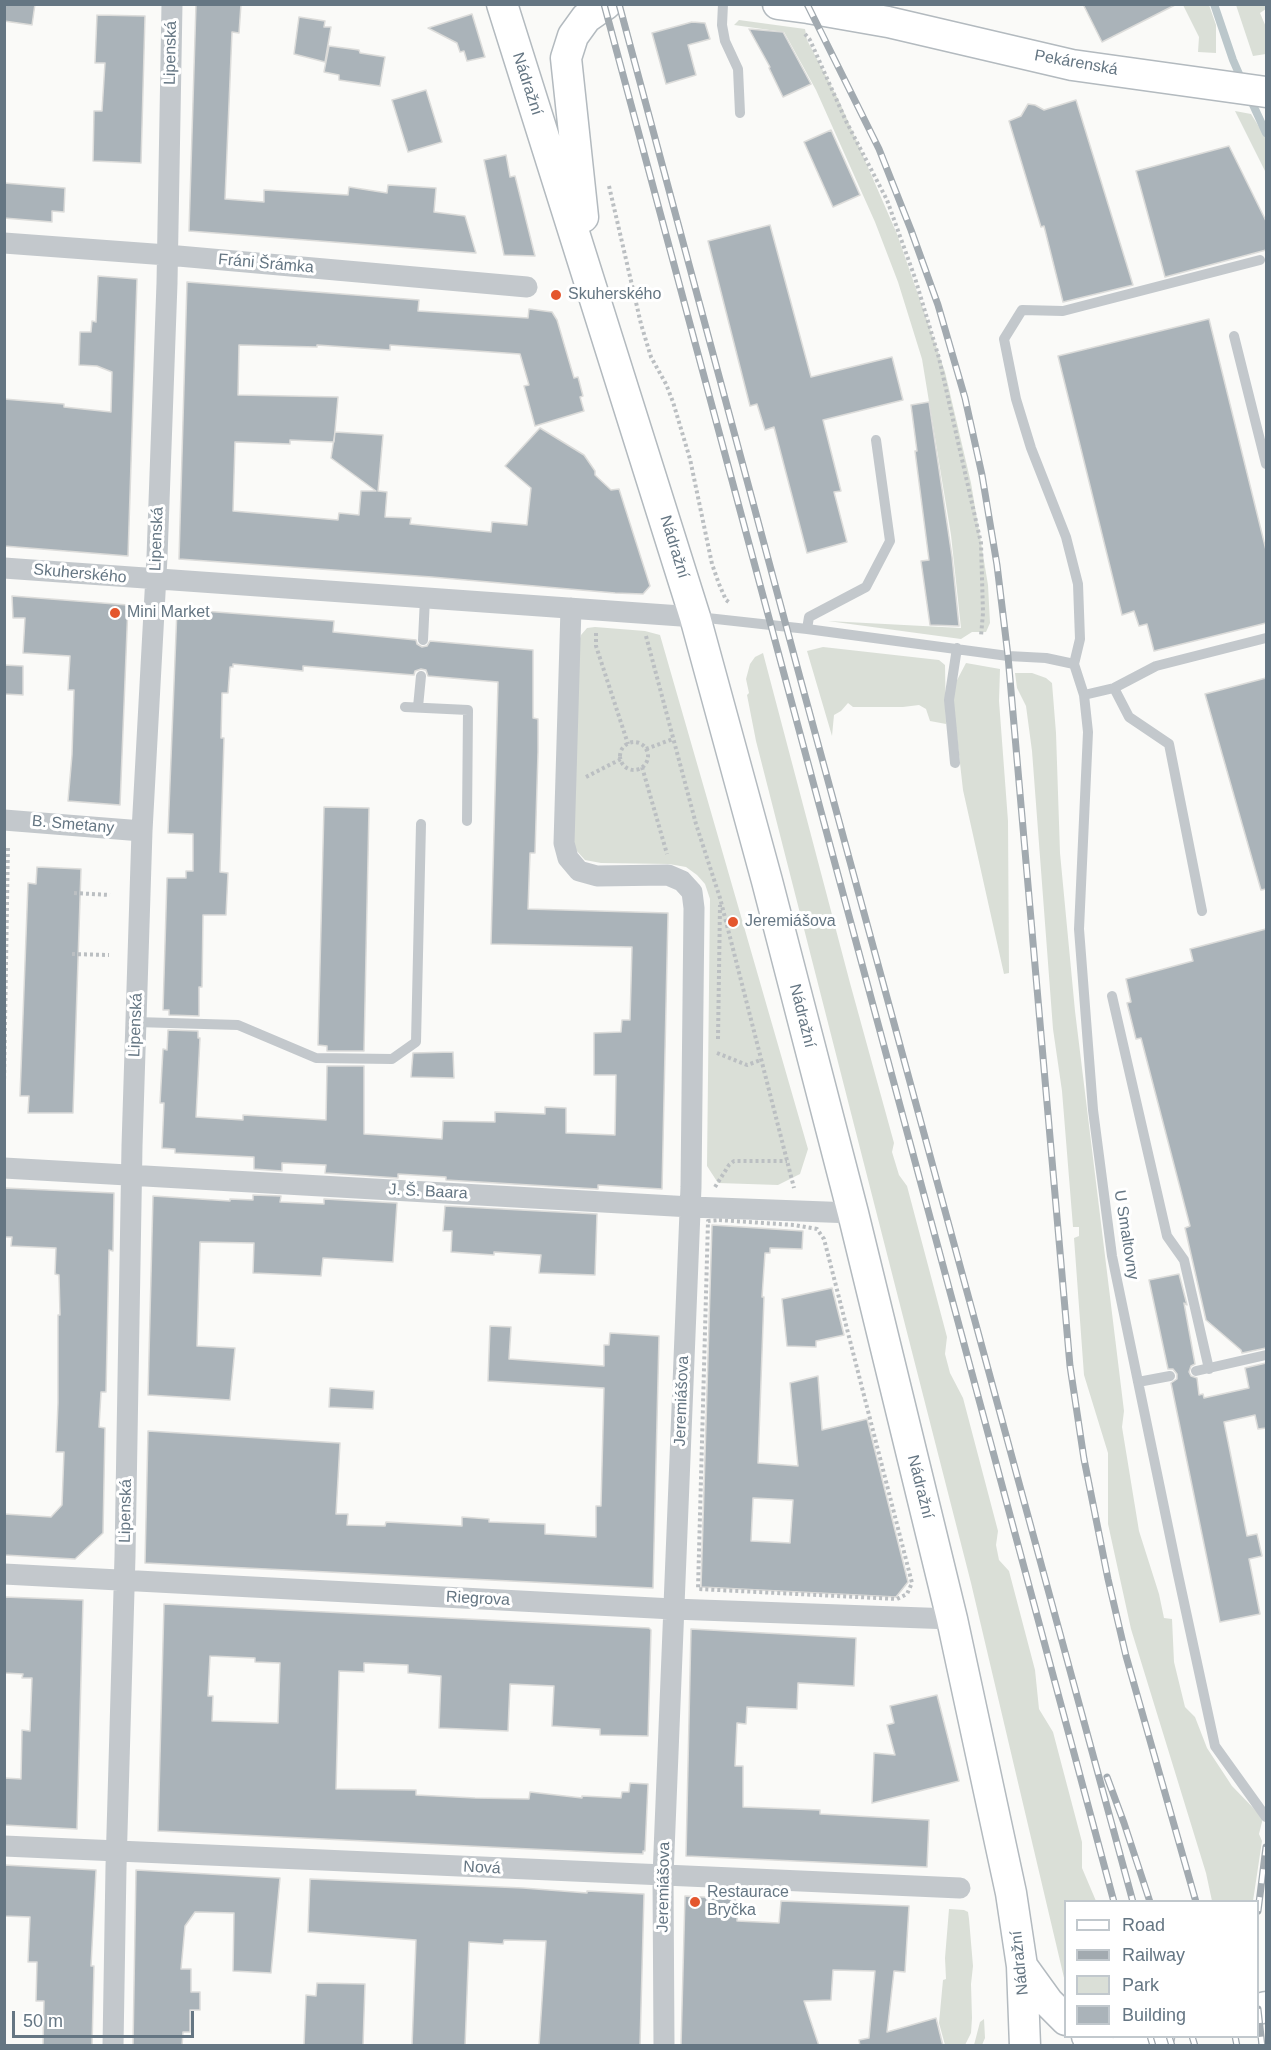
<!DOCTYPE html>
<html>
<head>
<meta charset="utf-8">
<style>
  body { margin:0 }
  #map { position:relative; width:1271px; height:2050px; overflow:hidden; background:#fafaf8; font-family:Helvetica,sans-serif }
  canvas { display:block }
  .frame { position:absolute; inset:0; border:6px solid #657683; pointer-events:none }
  .legend { position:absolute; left:1064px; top:1900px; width:195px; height:138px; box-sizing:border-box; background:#fff; border:2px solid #c1c8cd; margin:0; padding:8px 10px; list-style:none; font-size:18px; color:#657683 }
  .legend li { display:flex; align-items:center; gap:12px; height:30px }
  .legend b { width:30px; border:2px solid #c1c8cd }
  .scale { position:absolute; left:12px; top:2011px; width:182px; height:27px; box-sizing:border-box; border:3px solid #657683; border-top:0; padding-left:8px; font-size:18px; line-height:21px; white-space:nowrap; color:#657683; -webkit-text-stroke:4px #fff; paint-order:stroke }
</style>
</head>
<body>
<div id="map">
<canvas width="1271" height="2050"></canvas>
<div class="frame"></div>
<ul class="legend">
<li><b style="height:8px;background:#fff"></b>Road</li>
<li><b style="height:8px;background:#a2aab0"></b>Railway</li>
<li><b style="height:16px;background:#dadfd7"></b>Park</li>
<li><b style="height:16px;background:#aab3b9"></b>Building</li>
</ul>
<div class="scale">50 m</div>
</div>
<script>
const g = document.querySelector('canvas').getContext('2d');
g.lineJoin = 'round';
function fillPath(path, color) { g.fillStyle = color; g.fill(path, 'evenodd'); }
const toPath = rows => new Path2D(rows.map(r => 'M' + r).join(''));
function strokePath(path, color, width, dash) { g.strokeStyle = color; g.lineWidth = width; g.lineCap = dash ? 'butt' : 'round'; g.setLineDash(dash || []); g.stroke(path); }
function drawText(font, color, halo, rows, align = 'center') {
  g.font = font + ' Helvetica,sans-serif'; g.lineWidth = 6; g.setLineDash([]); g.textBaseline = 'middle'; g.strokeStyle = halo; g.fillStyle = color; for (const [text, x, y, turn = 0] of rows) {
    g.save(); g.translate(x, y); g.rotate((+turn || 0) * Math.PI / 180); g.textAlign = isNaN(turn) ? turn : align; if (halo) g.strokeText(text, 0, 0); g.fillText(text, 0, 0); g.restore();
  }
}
fillPath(toPath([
  [1183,5,1209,5,1216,25,1216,53,1198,52,1199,37],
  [1236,5,1266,5,1266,9,1260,13,1266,27,1266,54,1253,56],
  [739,20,805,29,807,40,840,103,897,234,945,372,971,483,988,585,990,623,986,632,972,632,961,639,828,621,961,628,951,535,922,359,898,282,875,222,816,90,784,32,734,25],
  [1235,111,1251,114,1266,138,1266,173],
  [595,627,645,631,660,635,808,1149,800,1174,778,1185,718,1183,707,1166,710,899,705,884,697,875,686,867,669,864,601,863,585,860,576,850,571,838,578,645,581,635,587,628],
  [823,647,939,660,945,665,946,724,930,721,926,709,919,705,903,707,853,707,848,703,841,711,834,715,832,736,807,651],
  [763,653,850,983,894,1143,892,1152,899,1175,907,1186,947,1337,945,1354,950,1373,963,1398,998,1531,996,1545,999,1560,1009,1571,1035,1670,1039,1709,1053,1732,1082,1842,1082,1868,1096,1901,1066,1902,1065,1982,971,1583,756,741,747,695,749,693,746,679,750,664,755,657],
  [966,663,1000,669,999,701,1008,821,1009,973,1004,974,963,790,953,701,956,682],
  [1015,673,1032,673,1046,678,1052,683,1056,733,1060,853,1075,1011,1124,1411,1122,1427,1139,1531,1159,1594,1164,1618,1172,1619,1174,1662,1185,1707,1195,1717,1207,1748,1232,1786,1263,1818,1259,1834,1262,1841,1253,1901,1212,1901,1206,1873,1131,1629,1108,1524,1108,1453,1084,1375,1074,1238,1079,1236,1079,1227,1073,1227,1062,1091,1053,1029,1032,751,1026,706,1017,688],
  [949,1909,964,1910,968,1912,969,1919,973,1966,971,1984,972,2018,971,2033,965,2045,945,2045,939,2023,943,1980,946,1979,945,1958],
  [984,2019,985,2038,982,2045,974,2045,980,2022]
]), '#dadfd7');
strokePath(toPath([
  [1214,4,1233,60,1243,83],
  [1249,96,1266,133]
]), '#bbc7cb', 8);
const building = toPath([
  [4,4,35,4,32,25,4,21,4,4],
  [196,4,241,4,239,33,232,32,225,199,264,202,264,190,348,195,349,187,387,193,388,185,436,188,434,212,465,216,476,253,189,231,196,4],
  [1083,4,1177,4,1102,42,1083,4],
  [472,14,485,57,467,61,464,51,460,52,457,43,428,28,472,14],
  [97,15,145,16,141,163,93,161,94,111,102,111,105,63,95,63,97,15],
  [299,17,325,21,324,27,331,27,325,62,294,54,299,17],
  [692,22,705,23,710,39,688,45,696,75,666,84,652,33,692,22],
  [749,29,783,32,811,84,783,97,769,68,770,67,749,29],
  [329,46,359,50,360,53,385,57,380,86,339,80,339,75,324,72,329,46],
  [426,90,442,142,408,152,392,100,426,90],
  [1076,100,1133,285,1063,302,1044,226,1041,227,1009,121,1021,116,1028,104,1035,105,1044,110,1076,100],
  [831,130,860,195,833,207,804,142,831,130],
  [1229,146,1266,221,1266,250,1165,277,1136,171,1229,146],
  [506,155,510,177,515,176,535,256,504,255,484,160,506,155],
  [4,183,65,188,64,212,52,211,52,222,4,218,4,183],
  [770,225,811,377,892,357,903,400,823,420,841,491,834,492,847,542,807,553,774,427,765,430,757,404,750,406,708,241,770,225],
  [98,276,137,279,128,556,4,546,4,399,64,404,64,407,111,412,112,372,97,366,79,365,80,332,91,332,92,321,96,322,98,276],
  [187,282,419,300,418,311,528,318,529,309,552,312,557,320,574,378,578,377,583,396,580,397,584,411,535,426,524,386,529,385,520,354,390,345,390,350,317,345,317,347,239,345,238,395,338,397,334,442,290,440,290,444,235,442,233,511,338,520,339,513,359,515,361,491,376,491,331,458,335,432,383,435,378,491,387,492,385,517,411,518,410,524,491,532,492,522,527,525,531,488,505,466,540,428,584,455,595,471,595,475,611,490,619,489,650,586,643,594,615,593,432,577,179,559,187,282],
  [1209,319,1266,550,1266,623,1154,651,1147,624,1139,626,1134,611,1122,615,1058,356,1209,319],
  [929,402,952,557,959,626,930,625,921,561,929,560,915,451,917,451,911,405,929,402],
  [12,596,128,605,120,805,68,801,72,755,74,690,68,690,70,656,23,653,25,618,13,618,12,596],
  [177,609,334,621,333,632,416,640,417,644,422,647,427,646,430,641,533,650,533,718,538,719,538,752,535,853,530,853,528,909,668,913,662,1189,598,1185,598,1189,446,1180,446,1177,398,1174,398,1178,325,1173,326,1165,282,1163,282,1171,254,1169,254,1157,175,1153,175,1149,162,1148,164,1103,160,1103,163,1049,167,1050,168,1030,198,1031,198,1038,200,1038,196,1117,243,1120,243,1115,326,1120,327,1066,364,1066,364,1134,442,1139,443,1121,495,1122,495,1112,545,1114,545,1107,566,1108,566,1133,615,1135,616,1075,594,1075,594,1033,621,1032,622,1020,630,1020,632,947,491,944,498,682,428,676,426,670,421,669,415,671,414,675,303,666,303,671,233,664,233,667,230,667,228,693,222,693,221,738,224,738,220,872,228,873,226,915,203,915,202,987,199,987,199,1016,169,1015,169,1010,163,1010,167,878,186,878,186,871,193,871,193,834,168,833,177,609],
  [4,665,23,666,23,695,4,694,4,665],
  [1266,678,1266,889,1261,890,1205,694,1266,678],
  [324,807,369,808,364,1051,327,1051,327,1046,318,1045,324,807],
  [37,867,81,869,73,1113,28,1113,29,1096,20,1096,28,883,36,884,37,867],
  [1266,929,1266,1348,1242,1353,1241,1350,1206,1320,1185,1228,1190,1226,1141,1038,1136,1039,1127,1003,1131,1002,1126,979,1193,961,1190,949,1266,929],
  [453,1052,454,1078,411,1077,413,1053,453,1052],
  [4,1188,114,1193,113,1251,109,1250,106,1392,101,1392,99,1427,105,1428,103,1533,75,1559,4,1555,4,1514,51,1517,62,1505,64,1452,56,1452,58,1403,58,1315,60,1315,59,1275,55,1274,56,1248,11,1246,12,1237,4,1237,4,1188],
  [253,1195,281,1196,280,1202,324,1204,324,1199,397,1203,393,1262,323,1258,321,1276,253,1273,254,1243,200,1242,197,1346,235,1348,230,1400,148,1395,153,1196,230,1201,230,1199,253,1200,253,1195],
  [445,1206,597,1214,595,1275,539,1273,541,1255,494,1252,494,1255,451,1252,452,1231,443,1231,445,1206],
  [712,1225,803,1231,802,1249,770,1248,770,1253,765,1253,762,1297,764,1297,758,1463,798,1466,790,1383,818,1376,822,1430,867,1419,908,1582,896,1597,701,1587,712,1225],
  [753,1498,793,1500,790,1543,751,1541,753,1498],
  [1179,1274,1187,1305,1184,1303,1195,1364,1191,1366,1189,1372,1191,1376,1197,1378,1199,1395,1203,1394,1204,1398,1249,1388,1245,1368,1266,1363,1266,1428,1258,1429,1255,1415,1224,1422,1247,1536,1257,1534,1262,1556,1249,1559,1260,1614,1220,1622,1171,1383,1177,1379,1177,1374,1173,1369,1168,1369,1149,1280,1179,1274],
  [832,1288,844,1335,816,1341,816,1347,787,1346,782,1299,832,1288],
  [490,1326,511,1327,509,1359,604,1366,604,1345,609,1345,610,1333,659,1336,653,1588,145,1563,148,1431,340,1443,336,1514,348,1514,347,1525,385,1526,386,1522,462,1526,462,1517,489,1519,489,1522,545,1524,545,1534,596,1537,596,1506,601,1506,604,1388,488,1381,490,1326],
  [330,1388,374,1391,373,1409,329,1407,330,1388],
  [4,1597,83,1600,77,1829,4,1825,4,1778,21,1779,22,1730,30,1731,32,1678,22,1678,23,1674,4,1673,4,1597],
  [164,1604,649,1628,651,1630,648,1736,600,1735,600,1729,552,1726,554,1686,510,1684,508,1731,439,1728,441,1676,408,1673,408,1665,364,1663,364,1672,339,1671,336,1789,416,1790,416,1795,475,1798,529,1799,530,1792,582,1798,582,1796,621,1798,622,1792,629,1792,630,1783,648,1784,645,1851,643,1851,643,1854,614,1853,158,1831,164,1604],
  [210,1656,255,1658,255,1662,280,1663,278,1723,212,1721,213,1696,208,1696,210,1656],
  [691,1629,856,1638,854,1686,798,1683,797,1709,747,1707,746,1724,737,1723,735,1766,743,1766,743,1807,820,1810,820,1814,929,1820,927,1867,686,1856,691,1629],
  [937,1695,959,1781,872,1803,874,1753,895,1755,887,1725,894,1723,890,1706,937,1695],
  [4,1865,96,1870,91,1966,94,1966,92,2046,43,2046,44,2001,36,2001,37,1962,28,1962,30,1917,4,1916,4,1865],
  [136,1870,280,1878,271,1973,233,1971,234,1913,195,1912,185,1926,181,1969,191,1969,191,1992,200,1992,200,2010,190,2010,190,2032,183,2032,182,2046,133,2046,136,1870],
  [310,1879,523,1888,587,1893,587,1891,644,1894,640,2046,539,2046,546,1941,504,1940,503,1944,469,1942,465,2046,412,2046,416,1940,308,1932,310,1879],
  [685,1896,738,1899,737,1921,779,1923,781,1901,909,1906,905,1972,894,1971,887,2032,936,2018,943,2046,860,2046,859,2040,869,2038,875,1971,833,1970,831,2000,804,2001,819,2046,681,2046,685,1896],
  [317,1983,365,1984,363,2046,304,2046,306,1995,316,1996,317,1983]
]);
fillPath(building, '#aab3b9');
strokePath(building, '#dcdcda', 1.5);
const secondary = toPath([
  [502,4,695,617,767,881,853,1213,952,1619,1011,1893,1022,1966,1025,2046],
  [778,4,808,8,888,22,1072,65,1266,92],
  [583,217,566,58,573,36,586,18,606,4],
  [1022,1966,1048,2002,1066,2020],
  [1258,2009,1266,2007],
  [1087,2036,1100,2046],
  [1126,2046,1159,2036]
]);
strokePath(secondary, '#b3babf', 33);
strokePath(toPath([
  [805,34,810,40,846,121,887,200,915,278,939,358,981,543,983,613,981,636],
  [609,186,641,324,651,357,666,384,673,402,690,459,712,564,719,584,726,600,730,603],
  [596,633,596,646,628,744],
  [646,636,696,824,720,898,794,1188],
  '620 756a14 14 0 1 1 28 0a14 14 0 1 1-28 0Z',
  [646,749,673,739],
  [642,767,667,854],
  [586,777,621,759],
  [74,893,110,895],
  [72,954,109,955],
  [718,1039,720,905],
  [717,1053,747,1065,761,1060],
  [4,1085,8,845],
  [715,1187,729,1165,734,1161,787,1161],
  [719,1220,794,1225,817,1229,824,1239,912,1583,907,1594,897,1599,698,1589,708,1221,719,1220]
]), '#bbbfc2', 4, [3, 3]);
strokePath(toPath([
  [723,4,722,25,725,41,738,69,740,113],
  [1234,336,1266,464],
  [698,617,807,629,1008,656,1046,658,1074,664,1084,695,1088,732,1079,929,1093,1110,1112,1256,1177,1570,1215,1746,1266,1817],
  [807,629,809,617,866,587,890,541,876,440],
  [423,640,425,598],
  [1074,664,1080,639,1078,584,1066,537,1031,448,1016,399,1004,339,1022,310,1063,311,1260,260],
  [1114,688,1129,717,1169,744,1202,911],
  [1084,695,1114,688,1156,666,1266,638],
  [405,707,468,710,467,821],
  [418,707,421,676],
  [955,763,949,700,957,648],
  [1112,996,1167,1236,1184,1260,1209,1369],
  [136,1022,238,1025,316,1058,392,1059,416,1042,421,824],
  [1196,1371,1266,1355],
  [1138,1382,1170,1376]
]), '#c3c8cc', 10);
strokePath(toPath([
  [4,243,167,255,527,287],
  [4,568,695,617],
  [571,608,564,843,568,858,579,871,597,876,668,875,682,881,692,892,694,908,691,1187,663,1876,664,2046],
  [4,820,142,831],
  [4,1168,691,1207,853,1213],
  [4,1574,673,1609,952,1619],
  [4,1846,960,1888],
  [113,2046,116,1867,125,1556,132,1146,142,831,157,557,167,283,172,4]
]), '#c3c8cc', 21);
strokePath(secondary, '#fff', 30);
const rail = toPath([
  [604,4,1114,1902],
  [619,4,802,685,1133,1902],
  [807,4,879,149,911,230,938,305,965,398,982,475,997,565,1008,656,1070,1366,1084,1459,1108,1579,1126,1656,1196,1902],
  [1107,1777,1124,1823,1150,1902],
  [1258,1911,1266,1847],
  [1258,2009,1262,2046],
  [1150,2036,1153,2046],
  [1169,2036,1172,2046],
  [1192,2036,1195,2046],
  [1235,2036,1237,2046]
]);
strokePath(rail, '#a2aab0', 7);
strokePath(rail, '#fff', 4.5, [14]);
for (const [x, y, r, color] of [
  [556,295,6,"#e4572e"],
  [115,613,6,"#e4572e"],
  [733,922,6,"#e4572e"],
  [695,1902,6,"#e4572e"]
]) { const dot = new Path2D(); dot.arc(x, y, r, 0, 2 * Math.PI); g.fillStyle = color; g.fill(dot); strokePath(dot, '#fff', 2); }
drawText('16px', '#657683', '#fff', [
  ["Lipenská",171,53,-89],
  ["Pekárenská",1076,63,10],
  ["Nádražní",527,84,72],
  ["Fráni Šrámka",266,264,5],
  ["Lipenská",157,539,-88],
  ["Nádražní",674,547,73],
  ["Skuherského",80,574,5],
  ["B. Smetany",73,825,5],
  ["Nádražní",802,1016,76],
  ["Lipenská",136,1025,-88],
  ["J. Š. Baara",428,1192,3],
  ["U Smaltovny",1126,1235,81],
  ["Jeremiášova",682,1401,-88],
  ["Nádražní",920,1487,76],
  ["Lipenská",126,1511,-89],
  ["Riegrova",478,1599,3],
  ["Nová",482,1868,3],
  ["Jeremiášova",664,1887,-89],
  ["Nádražní",1020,1963,-96]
]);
drawText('16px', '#657683', '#fff', [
  ["Skuherského",568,295],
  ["Mini Market",127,613],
  ["Jeremiášova",745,922],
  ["Restaurace",707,1893],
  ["Bryčka",707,1911]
], 'left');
</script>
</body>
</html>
